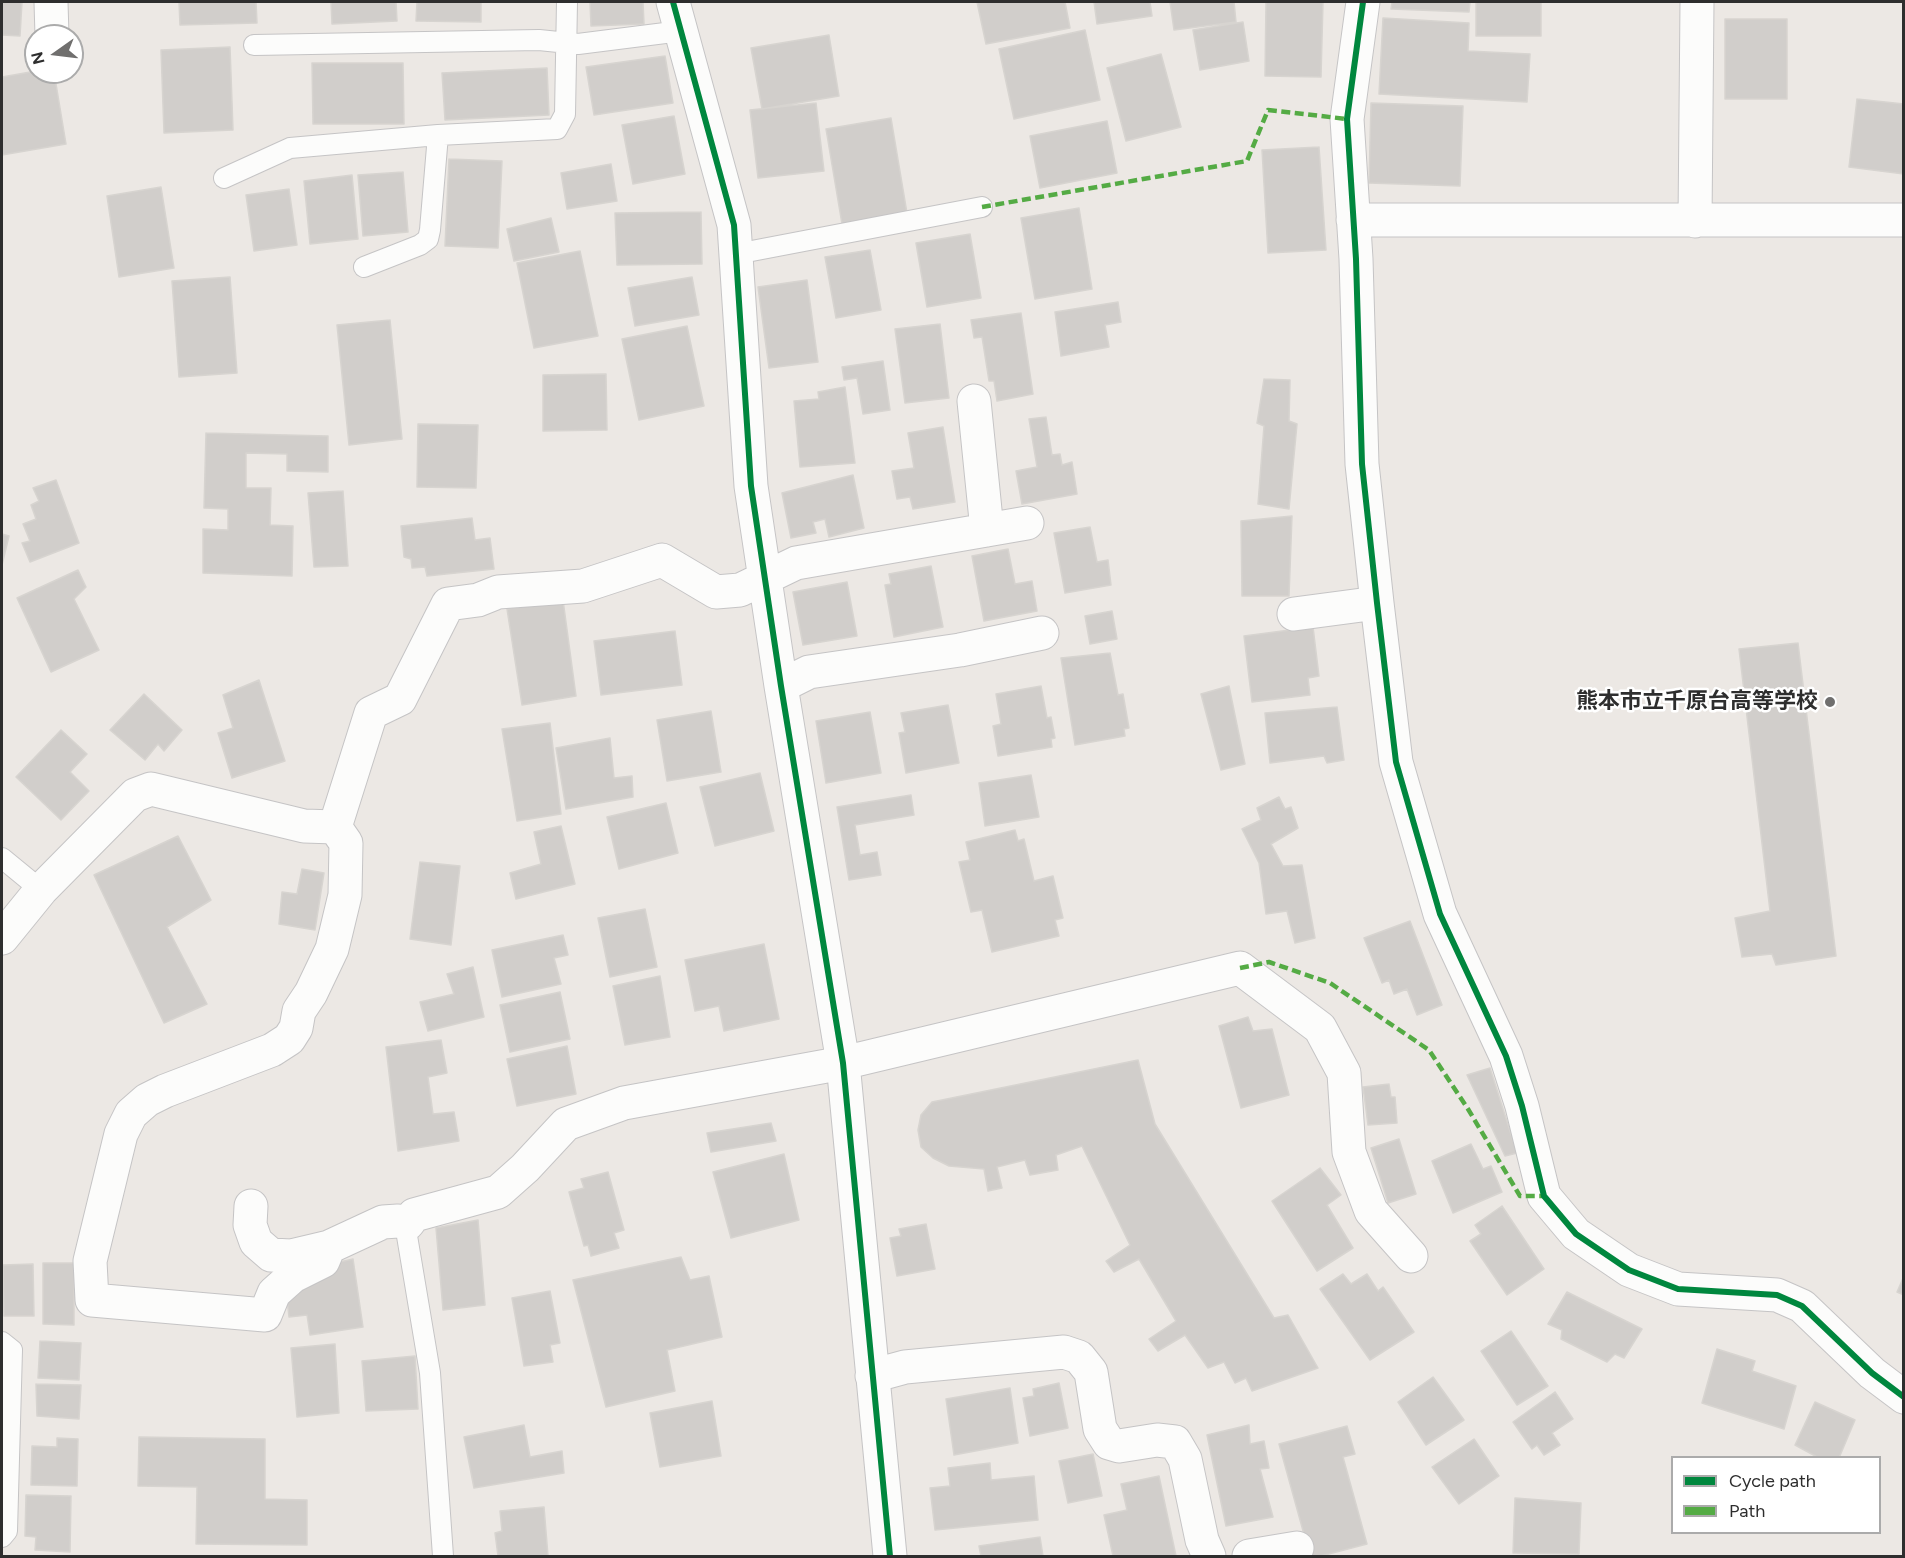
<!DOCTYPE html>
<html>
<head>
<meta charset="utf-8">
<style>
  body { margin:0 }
  #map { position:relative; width:1905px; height:1558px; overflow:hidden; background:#ece8e4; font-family:Figtree,sans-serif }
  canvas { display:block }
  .frame { position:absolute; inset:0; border:3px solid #2e2e2e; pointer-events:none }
  .legend { position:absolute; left:1671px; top:1456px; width:210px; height:78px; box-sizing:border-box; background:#fff; border:2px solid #ababab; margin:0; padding:8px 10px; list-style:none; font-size:18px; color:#2e2e2e }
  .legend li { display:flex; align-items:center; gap:12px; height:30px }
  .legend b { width:30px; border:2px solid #ababab }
  .north { position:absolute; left:24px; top:24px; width:60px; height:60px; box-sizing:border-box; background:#fff; border:2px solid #ababab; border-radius:50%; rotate:256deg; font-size:16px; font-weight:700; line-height:24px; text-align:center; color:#2e2e2e }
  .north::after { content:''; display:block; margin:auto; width:21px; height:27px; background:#706f6e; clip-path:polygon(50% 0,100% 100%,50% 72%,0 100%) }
</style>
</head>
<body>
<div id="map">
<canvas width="1905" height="1558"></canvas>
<div class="frame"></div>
<ul class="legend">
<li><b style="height:8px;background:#00873e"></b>Cycle path</li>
<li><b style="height:8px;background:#54ab44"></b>Path</li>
</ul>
<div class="north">N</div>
</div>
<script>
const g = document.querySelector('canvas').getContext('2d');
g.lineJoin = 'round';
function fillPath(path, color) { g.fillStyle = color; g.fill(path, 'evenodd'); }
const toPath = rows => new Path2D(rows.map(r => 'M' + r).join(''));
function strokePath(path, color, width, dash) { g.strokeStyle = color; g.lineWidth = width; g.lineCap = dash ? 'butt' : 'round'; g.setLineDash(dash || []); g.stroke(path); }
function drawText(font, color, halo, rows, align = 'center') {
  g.font = font + ' Figtree,"Noto Sans JP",sans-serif'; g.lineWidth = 5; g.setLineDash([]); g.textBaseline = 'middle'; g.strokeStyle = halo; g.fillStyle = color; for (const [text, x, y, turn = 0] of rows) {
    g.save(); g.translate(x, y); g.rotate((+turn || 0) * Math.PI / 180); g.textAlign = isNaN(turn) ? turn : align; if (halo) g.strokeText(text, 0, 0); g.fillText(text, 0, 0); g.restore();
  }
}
const building = toPath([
  [2,2,22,2,20,36,2,35,2,2],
  [179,2,256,2,257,23,180,25,179,2],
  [331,2,396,2,397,21,332,24,331,2],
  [417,2,481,2,481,22,416,21,417,2],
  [590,2,643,2,644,24,591,26,590,2],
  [977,2,1065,2,1070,28,986,44,977,2],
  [1094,2,1150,2,1152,16,1097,24,1094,2],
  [1170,2,1234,2,1236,22,1174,30,1170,2],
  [1266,2,1323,2,1321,77,1265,76,1266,2],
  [1392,2,1470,2,1469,12,1391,9,1392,2],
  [1476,2,1541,2,1541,36,1476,36,1476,2],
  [1383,18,1469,23,1468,51,1530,54,1527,102,1379,94,1383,18],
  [1725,19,1787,19,1787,99,1725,99,1725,19],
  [1243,22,1249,61,1200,70,1193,30,1243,22],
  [1085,30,1100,100,1014,119,999,49,1085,30],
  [829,35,839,96,762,109,751,48,829,35],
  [230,47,233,130,164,133,161,50,230,47],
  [1161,54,1181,127,1126,141,1107,68,1161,54],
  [665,56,673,103,594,115,586,67,665,56],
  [312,63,403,63,404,124,313,124,312,63],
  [547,68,549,115,445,120,442,73,547,68],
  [36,71,54,72,66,144,2,155,2,77,36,71],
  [1857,99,1904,104,1904,174,1849,167,1857,99],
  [816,103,824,171,758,178,750,110,816,103],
  [1371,103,1463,106,1460,186,1369,183,1371,103],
  [674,116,685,174,633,184,622,125,674,116],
  [891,118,907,213,842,224,826,129,891,118],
  [1107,121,1117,173,1040,188,1030,136,1107,121],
  [1319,147,1326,250,1268,253,1262,150,1319,147],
  [449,159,502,161,498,248,445,246,449,159],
  [611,164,617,201,567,209,561,173,611,164],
  [403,172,408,232,363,236,358,175,403,172],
  [352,175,358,239,310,244,304,181,352,175],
  [161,187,174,268,119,277,107,196,161,187],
  [289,189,297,245,254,251,246,195,289,189],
  [1079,208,1092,289,1035,299,1021,218,1079,208],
  [701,212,702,264,617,265,615,213,701,212],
  [551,218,559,252,514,261,507,229,551,218],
  [970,234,981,298,927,307,916,243,970,234],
  [870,250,881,310,836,318,825,257,870,250],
  [580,251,598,336,534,348,517,263,580,251],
  [230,277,237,373,179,377,172,281,230,277],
  [692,277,699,315,635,326,628,288,692,277],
  [807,280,818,362,769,368,758,287,807,280],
  [1118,302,1121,322,1105,325,1109,347,1061,356,1055,312,1118,302],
  [1021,313,1033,394,997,401,994,381,989,381,982,337,974,338,971,320,1021,313],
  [390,320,402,439,349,445,337,325,390,320],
  [940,324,949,398,905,403,895,329,940,324],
  [687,326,704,406,639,420,622,339,687,326],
  [883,361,890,410,863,414,857,378,844,380,842,367,883,361],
  [606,374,607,430,543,431,543,375,606,374],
  [1264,379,1290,380,1289,421,1297,424,1289,509,1258,504,1264,426,1257,423,1264,379],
  [845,387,855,463,800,467,794,401,819,399,818,392,845,387],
  [1046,417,1052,455,1060,454,1062,465,1072,462,1077,494,1022,504,1016,471,1037,467,1029,419,1046,417],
  [418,424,478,425,476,488,417,487,418,424],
  [943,427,955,502,913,509,910,497,897,499,892,471,914,468,908,433,943,427],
  [206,433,328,436,328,472,287,471,287,454,246,453,246,488,271,488,270,525,293,526,292,576,203,573,203,529,228,530,228,509,204,508,206,433],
  [853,475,864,528,829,537,825,519,813,522,816,533,791,538,782,493,853,475],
  [56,480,79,543,30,562,22,543,30,541,23,524,36,519,31,505,39,501,33,488,56,480],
  [343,491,348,566,314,567,308,493,343,491],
  [1292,516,1289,596,1242,596,1241,521,1292,516],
  [472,518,475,540,490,538,494,569,427,576,425,567,412,568,411,559,404,557,401,526,472,518],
  [1090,527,1097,562,1108,560,1111,585,1065,593,1054,533,1090,527],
  [2,534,9,536,2,565,2,534],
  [1008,549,1015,584,1032,581,1037,611,984,621,972,556,1008,549],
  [931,566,943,627,894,637,885,585,891,584,889,574,931,566],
  [78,570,86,587,74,599,99,650,51,672,17,598,78,570],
  [847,582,857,636,803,645,793,592,847,582],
  [563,600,576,696,522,705,507,609,563,600],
  [1112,611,1117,639,1090,644,1085,616,1112,611],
  [1313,627,1319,676,1308,678,1310,695,1252,702,1244,636,1313,627],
  [675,631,682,685,601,695,594,641,675,631],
  [1798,643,1836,956,1776,965,1772,954,1742,957,1735,918,1770,911,1739,649,1798,643],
  [1110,653,1118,695,1123,694,1129,728,1124,729,1125,736,1075,745,1061,658,1110,653],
  [259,680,285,761,232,778,218,733,233,728,223,695,259,680],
  [1041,686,1047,718,1051,717,1055,738,1051,739,1052,747,998,756,993,726,1001,724,996,694,1041,686],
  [1229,686,1245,764,1221,770,1201,694,1229,686],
  [144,694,182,730,164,751,158,744,145,760,110,730,144,694],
  [948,705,959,763,906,773,899,733,905,732,901,713,948,705],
  [1337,707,1344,760,1327,763,1324,756,1270,763,1265,713,1337,707],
  [711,711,721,772,667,781,657,720,711,711],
  [870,712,881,773,826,783,816,721,870,712],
  [550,723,561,814,517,821,502,729,550,723],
  [61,730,87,754,70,772,89,791,61,820,16,777,61,730],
  [610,738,614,778,632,776,633,797,566,809,556,748,610,738],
  [760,773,774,831,715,846,700,787,760,773],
  [1031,775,1039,817,985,826,979,783,1031,775],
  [911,795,914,815,855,825,860,855,877,852,881,875,849,880,837,807,911,795],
  [1279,797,1285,809,1291,807,1298,828,1271,844,1283,866,1302,865,1315,938,1295,943,1287,911,1266,914,1259,863,1242,829,1261,820,1257,808,1279,797],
  [666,803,678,853,619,869,607,817,666,803],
  [561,826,575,884,516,899,510,873,541,864,534,832,561,826],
  [1015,830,1018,841,1024,839,1034,881,1053,876,1063,918,1055,920,1059,936,992,952,982,910,971,912,959,862,970,860,966,842,1015,830],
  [178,836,211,900,167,927,207,1004,164,1023,94,875,178,836],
  [420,862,460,866,451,945,410,939,420,862],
  [302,869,324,873,315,930,279,924,282,892,297,894,302,869],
  [645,909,657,967,610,977,598,918,645,909],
  [1410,921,1442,1005,1417,1015,1407,989,1394,994,1389,980,1382,983,1364,938,1410,921],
  [563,935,568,955,554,958,561,984,502,997,492,950,563,935],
  [764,944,779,1019,724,1031,719,1006,695,1011,685,960,764,944],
  [473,967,484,1017,428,1031,420,1002,454,994,447,974,473,967],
  [660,976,670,1037,625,1045,613,986,660,976],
  [560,992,570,1039,510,1052,500,1005,560,992],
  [1248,1017,1253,1031,1272,1029,1289,1095,1241,1108,1219,1026,1248,1017],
  [441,1040,447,1073,428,1077,433,1114,454,1112,459,1141,398,1151,386,1047,441,1040],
  [567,1046,576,1094,517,1106,507,1059,567,1046],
  [1138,1060,1155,1124,1274,1318,1288,1315,1318,1368,1252,1391,1246,1378,1235,1383,1224,1362,1208,1368,1185,1335,1158,1351,1149,1339,1176,1321,1139,1259,1114,1272,1106,1261,1130,1245,1082,1146,1056,1155,1058,1170,1030,1175,1025,1160,997,1167,1002,1188,988,1191,984,1169,949,1166,933,1158,921,1147,918,1130,921,1115,932,1102,1138,1060],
  [1490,1068,1517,1153,1505,1156,1467,1075,1490,1068],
  [1389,1084,1391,1097,1395,1097,1397,1123,1368,1125,1363,1087,1389,1084],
  [771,1123,776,1141,711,1152,707,1133,771,1123],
  [1399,1139,1416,1194,1388,1203,1371,1148,1399,1139],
  [1471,1144,1483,1169,1491,1166,1502,1192,1453,1213,1432,1161,1471,1144],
  [784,1154,799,1220,731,1238,713,1172,784,1154],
  [1320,1168,1341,1195,1327,1205,1353,1248,1317,1271,1272,1201,1320,1168],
  [608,1172,624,1230,614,1233,619,1248,591,1256,588,1245,584,1246,569,1192,584,1188,581,1179,608,1172],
  [1502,1206,1544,1269,1507,1295,1470,1241,1481,1234,1475,1225,1502,1206],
  [478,1220,485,1305,443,1310,436,1228,478,1220],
  [926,1224,935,1269,897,1276,890,1238,901,1236,899,1229,926,1224],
  [681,1257,690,1280,709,1276,722,1337,667,1350,675,1391,606,1407,573,1280,681,1257],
  [353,1259,363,1327,310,1335,307,1315,289,1317,286,1291,313,1274,337,1270,335,1263,353,1259],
  [43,1263,74,1263,74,1325,43,1324,43,1263],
  [33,1264,34,1316,4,1316,3,1265,33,1264],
  [1343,1274,1351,1284,1367,1274,1378,1291,1383,1287,1414,1332,1370,1360,1320,1289,1343,1274],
  [1904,1276,1904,1295,1897,1292,1904,1276],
  [550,1291,560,1343,550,1345,553,1362,524,1366,512,1298,550,1291],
  [1567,1292,1642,1329,1624,1358,1615,1354,1607,1362,1561,1339,1562,1330,1548,1324,1567,1292],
  [1511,1331,1548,1386,1517,1405,1481,1351,1511,1331],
  [40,1341,81,1343,79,1380,38,1378,40,1341],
  [335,1344,339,1413,297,1417,291,1348,335,1344],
  [1717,1349,1755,1361,1752,1371,1796,1386,1784,1429,1702,1403,1717,1349],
  [415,1356,418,1409,366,1411,362,1361,415,1356],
  [1433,1377,1464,1420,1426,1445,1398,1402,1433,1377],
  [1059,1383,1068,1428,1030,1436,1023,1398,1034,1396,1033,1389,1059,1383],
  [36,1384,81,1385,79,1419,37,1416,36,1384],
  [1010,1388,1018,1443,954,1455,946,1399,1010,1388],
  [1555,1392,1573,1419,1552,1433,1560,1445,1544,1455,1537,1445,1532,1449,1513,1422,1555,1392],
  [712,1401,721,1456,660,1467,650,1413,712,1401],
  [1815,1402,1855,1420,1839,1458,1819,1458,1795,1445,1815,1402],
  [524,1425,530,1457,562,1451,564,1473,474,1488,464,1437,524,1425],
  [1249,1425,1250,1444,1264,1441,1269,1468,1260,1469,1273,1517,1226,1526,1207,1435,1249,1425],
  [1347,1426,1355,1454,1343,1457,1367,1544,1321,1556,1310,1556,1279,1444,1347,1426],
  [139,1437,265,1439,265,1499,307,1500,307,1545,196,1544,197,1487,138,1486,139,1437],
  [57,1438,78,1439,77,1486,31,1485,32,1446,57,1447,57,1438],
  [1474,1439,1499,1476,1459,1504,1432,1467,1474,1439],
  [1093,1454,1102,1496,1068,1503,1059,1461,1093,1454],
  [990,1463,991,1480,1034,1476,1038,1520,935,1530,930,1488,950,1486,948,1468,990,1463],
  [1159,1476,1176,1556,1113,1556,1104,1515,1127,1510,1121,1484,1159,1476],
  [26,1495,71,1496,70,1552,35,1550,36,1537,25,1536,26,1495],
  [1515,1498,1581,1503,1579,1554,1513,1553,1515,1498],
  [544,1507,548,1556,498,1556,495,1533,502,1531,500,1511,544,1507],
  [1040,1537,1043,1556,981,1556,979,1546,1040,1537]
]);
fillPath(building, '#d1cecb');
strokePath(building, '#d7d4d0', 1.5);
const lane = toPath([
  [254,45,539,40,578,44,681,31],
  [224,178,290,148,438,135,557,129,565,114,567,2],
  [736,254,982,207],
  [364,267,420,245,428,239,430,230,438,135],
  [2,858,41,890],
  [408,1223,407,1236,430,1373,443,1556],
  [2,1342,12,1350,7,1531,2,1537]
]);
const street = toPath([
  [51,2,52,36],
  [673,2,734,225,751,486,781,686,843,1063,890,1556],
  [1363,2,1347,119,1356,259,1362,464,1377,603,1396,762,1440,914,1506,1056,1522,1106,1544,1196,1576,1234,1629,1270,1678,1289,1777,1295,1802,1306,1872,1373,1904,1397],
  [1353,220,1904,220],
  [1695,221,1697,2],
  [974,401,987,530],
  [1294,614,1377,603],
  [781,686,809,672,960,650,1042,633],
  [2,938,41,890,135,795,151,789,304,826,335,827,371,713,400,699,448,604,478,600,498,592,583,586,662,560,716,592,740,590,796,563,1027,523],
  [251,1206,250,1225,256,1242,271,1255,291,1256,329,1247,383,1222,398,1221,408,1223,414,1215,498,1192,525,1168,566,1124,624,1103,843,1063,1240,968,1320,1028,1344,1073,1349,1152,1371,1211,1411,1256],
  [326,1254,323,1261,293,1276,274,1293,265,1315,92,1300,90,1261,121,1134,131,1114,147,1100,165,1091,272,1050,289,1039,296,1028,299,1011,311,993,332,949,345,895,346,843,335,827],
  [872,1376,905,1367,1064,1352,1079,1357,1091,1372,1100,1429,1109,1443,1119,1446,1157,1440,1175,1442,1185,1459,1202,1540,1209,1556],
  [1249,1556,1297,1548]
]);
strokePath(lane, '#c5c4c5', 22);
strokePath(street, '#c5c4c5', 35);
strokePath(lane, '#fcfcfb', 20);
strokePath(street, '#fcfcfb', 33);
strokePath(toPath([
  [982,207,1247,161,1268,110,1347,119],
  [1240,968,1269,962,1330,983,1429,1050,1468,1109,1520,1196,1544,1196]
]), '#54ab44', 4.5, [9, 4.5]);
strokePath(toPath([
  [673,2,734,225,751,486,781,686,843,1063,890,1556],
  [1363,2,1347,119,1356,259,1362,464,1377,603,1396,762,1440,914,1506,1056,1522,1106,1544,1196,1576,1234,1629,1270,1678,1289,1777,1295,1802,1306,1872,1373,1904,1397]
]), '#00873e', 6);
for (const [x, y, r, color] of [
  [1830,702,6,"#706f6e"]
]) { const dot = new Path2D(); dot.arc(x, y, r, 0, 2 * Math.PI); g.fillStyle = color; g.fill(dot); strokePath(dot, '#fff', 2); }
drawText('bold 22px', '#2e2e2e', '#fff', [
  ["熊本市立千原台高等学校",1818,702]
], 'right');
</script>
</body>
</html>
